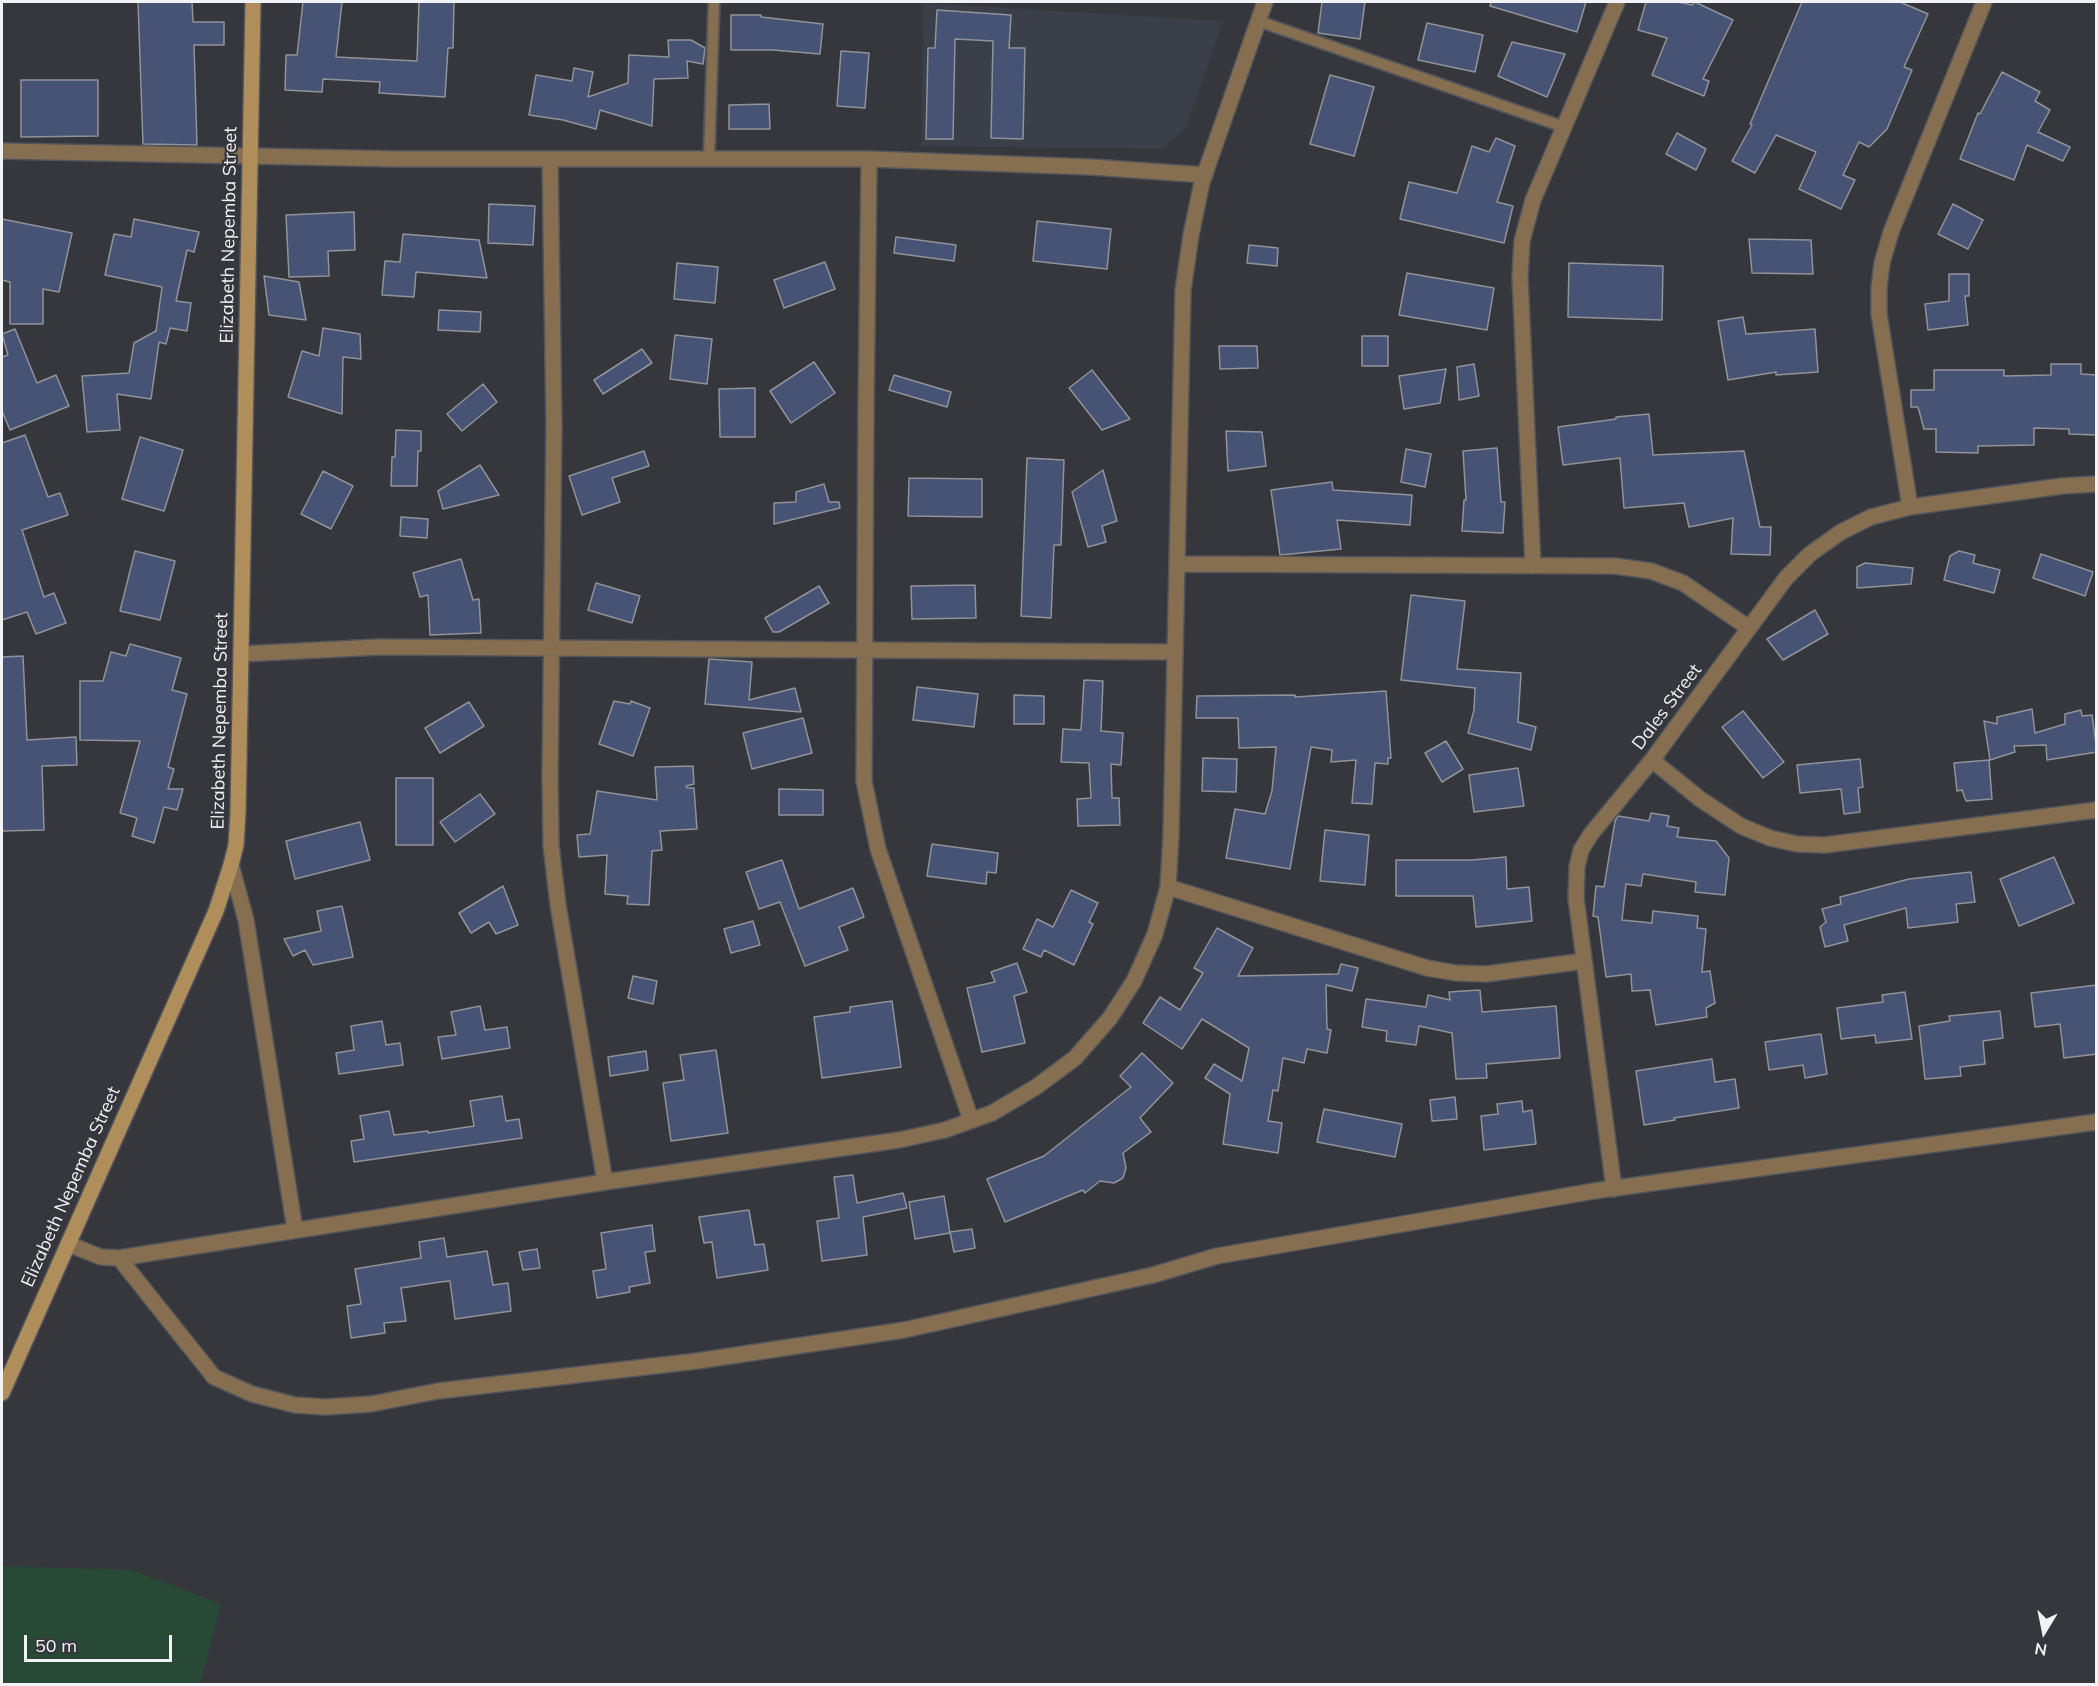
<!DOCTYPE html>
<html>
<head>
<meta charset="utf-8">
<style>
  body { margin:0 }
  #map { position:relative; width:2098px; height:1686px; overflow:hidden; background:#35373c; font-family:Mulish,sans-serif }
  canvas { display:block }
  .frame { position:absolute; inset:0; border:3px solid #f2f3f6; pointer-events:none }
  .north { position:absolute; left:2014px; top:1602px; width:60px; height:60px; -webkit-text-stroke:4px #35373c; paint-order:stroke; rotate:190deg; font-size:16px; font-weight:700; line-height:24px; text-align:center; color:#f2f3f6 }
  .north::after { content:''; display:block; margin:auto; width:21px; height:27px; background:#f2f3f6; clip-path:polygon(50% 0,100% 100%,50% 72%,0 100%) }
  .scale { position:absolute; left:24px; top:1635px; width:148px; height:27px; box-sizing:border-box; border:3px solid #f2f3f6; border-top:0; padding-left:8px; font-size:18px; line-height:21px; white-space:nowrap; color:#f2f3f6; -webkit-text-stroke:4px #35373c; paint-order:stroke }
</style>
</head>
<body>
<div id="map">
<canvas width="2098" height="1686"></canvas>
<div class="frame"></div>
<div class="north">N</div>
<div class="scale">50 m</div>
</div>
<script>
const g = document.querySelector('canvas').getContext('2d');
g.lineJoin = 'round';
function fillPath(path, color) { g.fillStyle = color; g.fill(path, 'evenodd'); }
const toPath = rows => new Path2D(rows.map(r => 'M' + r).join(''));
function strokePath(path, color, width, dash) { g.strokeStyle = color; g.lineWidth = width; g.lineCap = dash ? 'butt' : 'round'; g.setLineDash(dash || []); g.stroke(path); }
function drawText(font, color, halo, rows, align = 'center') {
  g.font = font + ' Mulish,sans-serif'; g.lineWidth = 4.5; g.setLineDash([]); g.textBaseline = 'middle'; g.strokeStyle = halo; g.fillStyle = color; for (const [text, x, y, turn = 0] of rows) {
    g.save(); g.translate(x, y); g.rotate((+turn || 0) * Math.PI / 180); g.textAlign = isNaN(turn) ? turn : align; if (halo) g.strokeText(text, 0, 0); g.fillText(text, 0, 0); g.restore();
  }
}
fillPath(toPath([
  [923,3,1223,21,1186,128,1162,149,921,146]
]), '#3a3f4a');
fillPath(toPath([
  [2,1566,132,1570,221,1604,200,1684,2,1684]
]), '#284936');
const building = toPath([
  [138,2,192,2,193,22,224,22,224,45,194,45,197,145,143,144,138,2],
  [303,2,342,2,336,57,417,61,419,2,454,2,453,48,448,48,445,97,379,93,380,82,323,79,322,92,285,90,286,55,297,55,303,2],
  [1322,2,1365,2,1360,39,1318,33,1322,2],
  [1491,2,1586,2,1577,32,1490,6,1491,2],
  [1646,2,1678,2,1692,5,1695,2,1733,20,1703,79,1709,81,1704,96,1652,75,1667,38,1638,30,1646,2],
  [1802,2,1900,2,1928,14,1904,67,1912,70,1887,129,1869,147,1859,142,1843,175,1855,180,1841,209,1799,189,1816,152,1776,135,1755,173,1732,161,1752,125,1750,124,1802,2],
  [937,10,1011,15,1009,48,1025,48,1023,139,991,138,993,41,955,39,953,139,926,139,928,48,935,48,937,10],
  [731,15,761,15,761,17,823,24,820,54,773,50,731,50,731,15],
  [1427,23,1483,35,1475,72,1418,60,1427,23],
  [668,40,691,40,705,48,703,64,687,61,688,78,654,79,652,126,600,110,596,129,563,120,529,115,536,75,572,81,574,68,593,72,588,97,628,83,629,55,669,57,668,40],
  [1512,42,1565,54,1547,97,1498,76,1512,42],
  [841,51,869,53,865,108,837,106,841,51],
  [2002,72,2040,92,2035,101,2050,110,2038,132,2070,147,2063,161,2027,145,2014,180,1960,159,1978,113,1980,114,2002,72],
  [1330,75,1374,87,1354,156,1310,144,1330,75],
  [21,80,98,80,98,136,21,137,21,80],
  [769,104,770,129,729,129,729,105,769,104],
  [1677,133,1706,149,1696,170,1666,154,1677,133],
  [1496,138,1515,146,1497,202,1513,206,1504,243,1400,219,1409,182,1457,193,1472,146,1489,152,1496,138],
  [489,204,535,206,533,245,488,243,489,204],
  [1953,204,1983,220,1968,249,1938,234,1953,204],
  [354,212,355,250,328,251,329,276,289,277,286,215,354,212],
  [2,219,72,233,59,292,43,289,43,324,10,324,10,282,2,280,2,219],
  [134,219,199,232,194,252,187,250,176,301,191,303,187,331,170,328,166,344,159,342,151,399,117,394,120,430,87,432,82,376,129,373,134,343,156,331,162,287,105,275,114,234,131,237,134,219],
  [1037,221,1111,229,1107,269,1033,261,1037,221],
  [403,234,479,240,487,278,416,272,414,297,382,295,385,261,400,262,403,234],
  [896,237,956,245,954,261,894,253,896,237],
  [1749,239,1811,240,1813,274,1752,273,1749,239],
  [1249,245,1278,248,1277,266,1247,263,1249,245],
  [825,262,835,289,784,308,774,280,825,262],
  [677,263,718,267,715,303,674,299,677,263],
  [1569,263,1663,266,1662,320,1568,317,1569,263],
  [1407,273,1494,288,1487,330,1399,315,1407,273],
  [1949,274,1969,274,1969,296,1965,296,1968,325,1928,330,1925,304,1949,301,1949,274],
  [264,276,299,282,306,320,269,315,264,276],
  [439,310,481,312,480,332,438,330,439,310],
  [1743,317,1746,334,1815,329,1818,372,1776,375,1776,372,1728,380,1718,321,1743,317],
  [323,328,360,334,361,359,343,357,342,414,288,397,302,351,319,356,323,328],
  [15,329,37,383,56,375,69,406,10,430,2,411,2,357,8,355,2,334,15,329],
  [675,335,712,339,707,384,670,379,675,335],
  [1362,336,1388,336,1388,366,1362,366,1362,336],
  [1219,346,1257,346,1258,368,1220,369,1219,346],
  [642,349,652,363,603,394,594,380,642,349],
  [814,362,835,393,791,423,770,391,814,362],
  [1474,364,1479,396,1459,400,1457,367,1474,364],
  [2051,364,2081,364,2081,374,2097,375,2097,435,2069,434,2069,429,2034,428,2034,445,1978,446,1978,453,1936,452,1936,429,1924,429,1918,407,1911,407,1911,390,1934,390,1934,370,2004,370,2004,376,2051,375,2051,364],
  [1446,369,1440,403,1404,409,1399,376,1446,369],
  [1092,370,1130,419,1102,430,1069,388,1092,370],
  [894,375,951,392,947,407,889,390,894,375],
  [483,384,497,402,462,431,447,414,483,384],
  [755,388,755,437,720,437,719,389,755,388],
  [1649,414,1653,455,1744,451,1760,527,1771,527,1770,555,1731,554,1733,518,1689,527,1684,503,1624,508,1620,458,1563,465,1558,427,1616,419,1616,417,1649,414],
  [396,430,421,431,421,451,418,451,417,486,391,486,392,457,395,457,396,430],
  [1226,431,1262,432,1266,466,1228,471,1226,431],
  [25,435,48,497,60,493,68,515,22,530,44,597,54,593,66,623,36,634,27,612,2,620,2,443,25,435],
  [140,437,183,450,164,511,122,499,140,437],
  [1497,448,1501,502,1505,502,1503,533,1462,531,1464,500,1466,500,1463,451,1497,448],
  [1406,449,1431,454,1425,487,1401,482,1406,449],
  [644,451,649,466,612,478,620,502,582,515,569,476,644,451],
  [1027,458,1064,460,1061,545,1054,545,1051,618,1021,616,1027,458],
  [480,465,499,495,443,509,438,491,480,465],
  [1103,470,1117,521,1102,526,1106,542,1088,547,1072,492,1103,470],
  [323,471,353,486,331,529,301,514,323,471],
  [909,478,982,479,982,517,908,516,909,478],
  [1332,482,1333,490,1412,495,1410,525,1337,520,1341,549,1280,555,1271,490,1332,482],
  [824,484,829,502,839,502,840,508,774,524,774,503,796,502,796,492,824,484],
  [401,517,428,519,427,538,400,536,401,517],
  [135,551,175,561,160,620,120,611,135,551],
  [1959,551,1975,555,1973,563,2000,570,1994,593,1944,580,1950,556,1959,551],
  [2041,554,2093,572,2085,596,2033,578,2041,554],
  [461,559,473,600,479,599,481,633,430,635,428,595,420,597,413,573,461,559],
  [1865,563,1913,568,1911,584,1857,588,1857,567,1865,563],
  [596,583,640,596,632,623,588,610,596,583],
  [975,585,976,618,912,619,911,586,975,585],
  [819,586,829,603,779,632,773,632,765,618,819,586],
  [1411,595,1465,601,1457,669,1521,673,1518,722,1536,727,1531,750,1468,733,1474,710,1475,688,1401,680,1411,595],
  [1815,610,1828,634,1783,660,1767,639,1815,610],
  [130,644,181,658,172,690,187,694,168,767,174,769,168,789,183,789,177,810,164,807,154,843,132,836,137,818,120,813,140,741,80,740,80,681,103,681,111,652,126,656,130,644],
  [23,656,27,740,76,737,77,765,42,766,44,830,2,831,2,657,23,656],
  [709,659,752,662,749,700,795,688,801,712,705,704,709,659],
  [1084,680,1103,681,1101,731,1123,733,1121,765,1111,764,1112,798,1119,798,1120,825,1078,826,1077,799,1091,798,1089,763,1061,762,1063,729,1081,730,1084,680],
  [917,687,978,694,974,727,913,720,917,687],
  [1386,691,1391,758,1388,758,1388,764,1375,763,1372,804,1352,803,1356,760,1331,762,1332,750,1311,747,1290,869,1226,858,1235,809,1265,814,1272,791,1276,747,1239,748,1238,718,1196,718,1197,696,1295,695,1295,697,1386,691],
  [1014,695,1044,696,1044,724,1014,724,1014,695],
  [614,701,630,704,631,701,650,708,633,756,599,744,614,701],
  [469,702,484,726,440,753,425,728,469,702],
  [2032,709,2035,733,2065,724,2065,714,2081,710,2082,716,2092,715,2097,752,2047,760,2046,745,2014,746,2015,752,1990,760,1984,721,1997,724,1997,717,2032,709],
  [1743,711,1784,762,1763,778,1722,727,1743,711],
  [803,718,812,753,752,769,743,733,803,718],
  [1446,741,1463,769,1442,782,1425,753,1446,741],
  [1203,758,1237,759,1236,792,1202,791,1203,758],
  [1860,759,1863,787,1858,788,1860,812,1844,814,1841,789,1800,793,1797,765,1860,759],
  [1989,760,1992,799,1966,801,1962,790,1957,791,1954,763,1989,760],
  [693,766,694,784,686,786,687,788,694,788,697,829,660,831,662,850,652,851,649,905,627,904,628,896,605,894,607,855,579,857,577,835,590,834,597,791,657,800,655,767,693,766],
  [1518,768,1524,806,1474,812,1469,775,1518,768],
  [396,778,433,778,433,845,396,845,396,778],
  [779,789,823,790,823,815,779,815,779,789],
  [480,794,495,814,455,842,440,822,480,794],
  [1651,813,1669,816,1667,826,1679,828,1677,837,1716,841,1729,858,1725,895,1695,892,1696,882,1643,874,1641,886,1626,884,1622,920,1652,923,1653,911,1698,916,1697,928,1706,929,1702,972,1710,971,1715,1003,1706,1008,1707,1017,1656,1025,1650,990,1632,991,1631,974,1606,977,1598,917,1593,916,1596,886,1604,887,1615,821,1618,816,1649,821,1651,813],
  [360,822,370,860,295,879,286,841,360,822],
  [1325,830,1369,835,1365,885,1320,881,1325,830],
  [932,844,998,853,996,873,987,872,986,884,927,876,932,844],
  [1506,857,1507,889,1529,887,1532,921,1476,927,1473,896,1396,896,1396,860,1472,860,1506,857],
  [2054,857,2074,903,2019,926,2000,879,2054,857],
  [782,860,799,909,853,888,864,917,839,927,848,950,805,966,780,902,759,909,746,872,782,860],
  [1971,872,1975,902,1956,904,1958,922,1908,928,1906,908,1844,925,1848,941,1825,947,1820,927,1826,922,1822,909,1841,904,1840,897,1909,879,1971,872],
  [503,886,518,925,496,934,489,922,471,933,459,913,503,886],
  [1071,890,1098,903,1089,922,1093,924,1074,965,1044,950,1041,957,1023,949,1037,919,1053,927,1071,890],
  [342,906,353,957,313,965,305,950,293,956,284,939,321,931,317,911,342,906],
  [753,921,760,945,731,953,724,929,753,921],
  [1217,928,1253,948,1238,976,1338,974,1341,964,1358,968,1352,991,1326,985,1327,1029,1331,1030,1327,1053,1307,1049,1304,1063,1283,1058,1278,1091,1273,1090,1268,1121,1282,1123,1278,1153,1223,1144,1230,1094,1205,1078,1214,1064,1242,1081,1249,1048,1202,1019,1182,1049,1143,1023,1160,997,1180,1010,1203,973,1194,968,1217,928],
  [1017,963,1027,992,1014,996,1025,1043,982,1052,967,988,995,982,991,972,1017,963],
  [633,976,657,981,653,1004,628,998,633,976],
  [2097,985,2097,1054,2064,1058,2060,1024,2035,1027,2031,993,2097,985],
  [1480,990,1482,1012,1556,1006,1560,1058,1486,1064,1487,1078,1456,1079,1452,1033,1419,1026,1416,1045,1386,1041,1387,1031,1362,1027,1366,999,1426,1007,1428,995,1450,1000,1449,992,1480,990],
  [1905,992,1912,1039,1876,1043,1875,1035,1841,1039,1837,1008,1883,1002,1882,995,1905,992],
  [892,1001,901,1067,822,1078,814,1017,850,1012,850,1007,892,1001],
  [480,1006,485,1030,507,1027,510,1048,442,1059,438,1037,456,1035,451,1012,480,1006],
  [2000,1011,2003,1038,1983,1041,1985,1064,1960,1067,1961,1076,1925,1079,1919,1026,1950,1021,1949,1016,2000,1011],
  [382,1021,386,1045,400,1043,403,1065,339,1074,336,1053,354,1050,351,1026,382,1021],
  [1821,1034,1827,1074,1805,1078,1803,1065,1769,1070,1765,1042,1821,1034],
  [716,1050,728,1133,671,1141,663,1083,684,1080,680,1055,716,1050],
  [646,1051,648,1070,610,1076,608,1057,646,1051],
  [1142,1053,1173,1083,1140,1118,1151,1132,1123,1153,1126,1168,1123,1178,1114,1183,1100,1181,1085,1193,1083,1190,1005,1222,987,1179,1044,1156,1131,1087,1120,1076,1142,1053],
  [1712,1059,1715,1082,1735,1079,1739,1108,1674,1118,1675,1120,1644,1125,1636,1071,1712,1059],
  [502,1096,506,1121,519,1119,522,1138,354,1162,351,1141,364,1139,360,1116,389,1111,394,1135,428,1131,428,1133,474,1126,470,1101,502,1096],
  [1455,1097,1457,1119,1432,1121,1430,1100,1455,1097],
  [1522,1101,1523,1112,1532,1110,1536,1144,1484,1150,1481,1116,1498,1114,1497,1104,1522,1101],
  [1324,1109,1402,1124,1395,1157,1317,1142,1324,1109],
  [853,1175,857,1203,903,1193,907,1208,863,1217,867,1255,822,1261,817,1221,839,1218,834,1177,853,1175],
  [944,1196,950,1233,915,1239,909,1202,944,1196],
  [749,1210,755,1245,764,1244,768,1270,717,1278,712,1242,704,1243,699,1217,749,1210],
  [652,1225,655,1251,645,1252,650,1283,629,1287,630,1292,597,1298,593,1271,606,1269,601,1233,652,1225],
  [972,1229,975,1248,954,1252,950,1232,972,1229],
  [444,1238,447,1257,487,1251,493,1285,508,1283,511,1311,455,1319,450,1281,440,1282,401,1288,406,1321,384,1323,385,1333,351,1338,347,1306,361,1304,355,1269,421,1258,419,1242,444,1238],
  [537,1249,540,1268,523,1270,519,1252,537,1249]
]);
fillPath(building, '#475374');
strokePath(building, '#91939a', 1.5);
const lane = toPath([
  [1258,21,1564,127],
  [709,159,714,2]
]);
const street = toPath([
  [2,151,399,159,869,159,1091,167,1205,175],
  [550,159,554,425,550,777,551,845,558,905,605,1182],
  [869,159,866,411,864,781,878,849,971,1120],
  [1910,507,1879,314,1879,288,1882,263,1891,232,1984,2],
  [1177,564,1615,566,1651,571,1683,583,1749,628],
  [1533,566,1520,277,1522,241,1533,200,1617,2],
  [241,654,379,647,1175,652],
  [1652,760,1700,799,1741,826,1770,838,1797,844,1825,845,2096,810],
  [231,865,246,920,295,1230],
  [1168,887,1427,968,1456,973,1486,974,1584,961],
  [1614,1189,1576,898,1577,867,1581,850,1591,834,1652,760,1786,578,1810,554,1841,532,1871,517,1910,507,2062,486,2096,484],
  [68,1244,101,1257,119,1258,605,1182,899,1140,945,1130,992,1113,1036,1087,1075,1058,1110,1018,1134,981,1155,934,1168,887,1171,836,1183,290,1191,235,1202,182,1265,2],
  [119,1258,214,1377,252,1394,295,1405,325,1407,371,1404,438,1391,697,1361,904,1330,1153,1275,1217,1256,1594,1191,2096,1122]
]);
const secondary = toPath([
  [2,1393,216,911,231,865,236,845,238,813,253,2]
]);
strokePath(lane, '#53555a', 14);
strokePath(street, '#53555a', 18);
strokePath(secondary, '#53555a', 18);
strokePath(lane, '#856f50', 10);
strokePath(street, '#856f50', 15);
strokePath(secondary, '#b08e5b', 15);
drawText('18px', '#f2f3f6', '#35373c', [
  ["Elizabeth Nepemba Street",229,235,-89],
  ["Dales Street",1667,707,-53],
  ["Elizabeth Nepemba Street",220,721,-89],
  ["Elizabeth Nepemba Street",71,1187,-66]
]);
</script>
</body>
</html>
